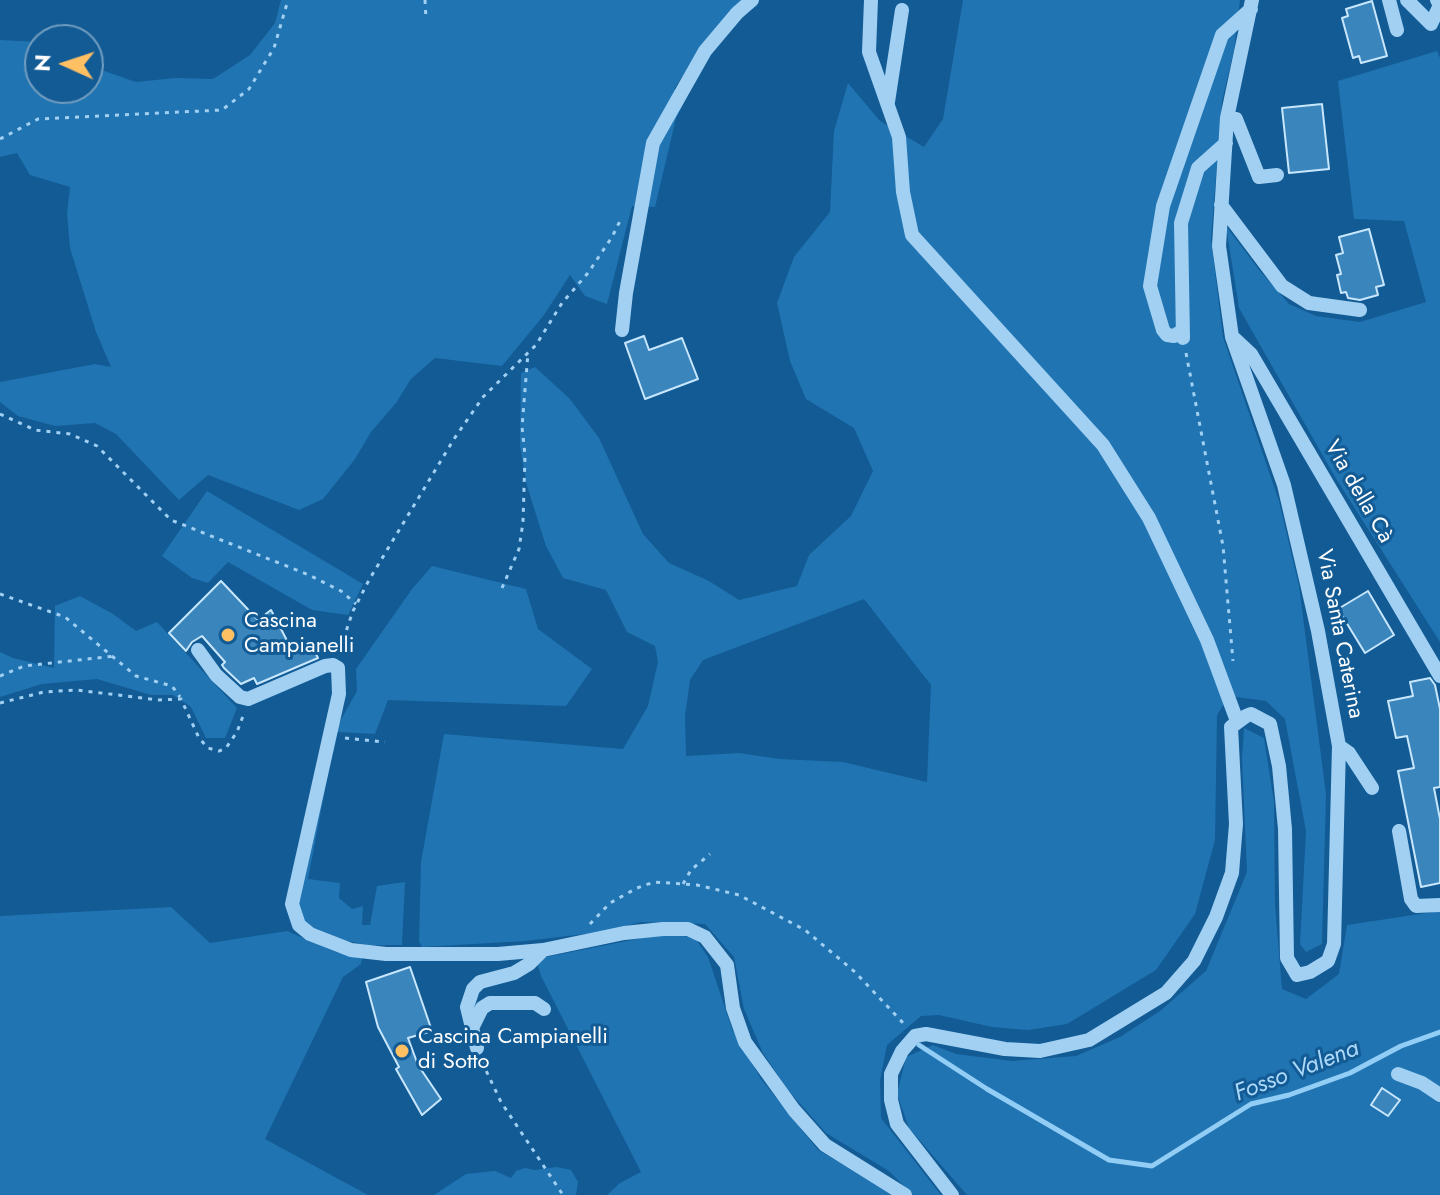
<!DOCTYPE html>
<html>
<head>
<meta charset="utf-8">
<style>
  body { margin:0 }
  #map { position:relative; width:1440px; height:1195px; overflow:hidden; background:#125b95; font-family:Jost,sans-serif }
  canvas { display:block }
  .north { position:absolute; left:24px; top:24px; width:80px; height:80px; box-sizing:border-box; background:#125b95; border:2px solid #719dbf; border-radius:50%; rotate:273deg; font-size:22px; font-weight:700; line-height:32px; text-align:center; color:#fff }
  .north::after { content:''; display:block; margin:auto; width:28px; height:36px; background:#ffbf63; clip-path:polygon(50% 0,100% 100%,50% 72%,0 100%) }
</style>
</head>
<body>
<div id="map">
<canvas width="1440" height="1195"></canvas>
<div class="north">N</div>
</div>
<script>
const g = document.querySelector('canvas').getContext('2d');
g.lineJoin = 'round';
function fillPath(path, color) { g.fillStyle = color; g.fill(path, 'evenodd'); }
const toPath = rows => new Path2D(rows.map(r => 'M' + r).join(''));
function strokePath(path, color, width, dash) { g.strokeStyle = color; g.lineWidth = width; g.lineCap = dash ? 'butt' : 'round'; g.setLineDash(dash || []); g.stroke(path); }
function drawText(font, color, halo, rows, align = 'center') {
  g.font = font + ' Jost,sans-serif'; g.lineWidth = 6; g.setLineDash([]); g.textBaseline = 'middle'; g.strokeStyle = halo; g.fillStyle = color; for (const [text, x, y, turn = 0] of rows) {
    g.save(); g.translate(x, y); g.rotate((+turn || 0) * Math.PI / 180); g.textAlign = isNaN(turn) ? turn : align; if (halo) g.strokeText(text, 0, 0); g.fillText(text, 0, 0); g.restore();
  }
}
fillPath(toPath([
  [281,0,747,0,711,34,674,89,686,99,676,118,655,207,632,206,607,304,585,296,570,275,544,315,502,366,435,358,411,379,396,403,371,432,355,459,323,499,299,510,208,475,179,500,116,434,95,423,55,426,18,416,0,402,0,382,95,364,111,367,96,332,70,248,67,213,70,187,30,175,17,153,0,157,0,40,40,42,40,88,88,88,88,63,90,66,136,82,175,78,213,79,250,55,275,23],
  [963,0,1240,0,1234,50,1222,101,1211,239,1223,337,1279,501,1299,586,1326,794,1322,944,1306,952,1300,944,1306,831,1285,719,1266,701,1229,696,1217,715,1215,840,1195,914,1156,970,1067,1024,1028,1030,992,1027,939,1015,921,1016,887,1045,880,1080,881,1118,941,1195,913,1195,889,1171,826,1133,787,1089,763,1053,744,1009,734,957,705,924,641,922,602,932,525,941,422,947,419,942,421,862,444,734,623,749,648,706,658,662,655,646,627,632,606,590,563,578,546,546,527,486,520,446,521,373,535,367,570,399,599,438,643,534,669,563,709,581,739,600,797,586,809,555,851,516,873,471,854,428,806,399,790,361,777,303,794,257,830,212,834,131,848,83,880,121,924,147,943,119],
  [864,599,931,685,927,782,843,762,779,759,739,753,686,756,685,716,690,680,703,660],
  [1437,51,1440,58,1440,642,1335,477,1239,308,1226,226,1260,271,1289,304,1316,316,1360,322,1426,302,1404,221,1354,219,1338,81],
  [207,491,363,584,348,615,312,610,228,562,208,583,192,578,162,556],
  [432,566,526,589,538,629,592,669,566,706,388,700,375,734,336,732,308,879,340,883,339,898,352,909,363,906,362,925,370,925,377,886,405,882,402,945,367,945,329,937,305,925,300,915,298,903,336,732,339,723,357,691,356,669,412,589],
  [80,596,113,614,136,631,157,622,237,708,225,738,206,738,191,707,173,695,151,695,97,679,42,684,0,697,0,652,13,658,54,668,55,606],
  [1244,728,1264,738,1274,802,1275,905,1282,989,1306,999,1339,974,1347,925,1440,911,1440,1195,967,1195,909,1128,897,1094,906,1057,933,1045,956,1054,1012,1061,1076,1056,1120,1037,1160,1011,1206,971,1247,872,1242,759],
  [171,907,210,943,287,931,336,952,362,958,361,964,343,977,265,1139,368,1195,0,1195,0,916],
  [667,933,695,938,708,957,732,1029,761,1079,818,1150,896,1195,607,1195,620,1183,641,1172,541,976,536,959],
  [557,1167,571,1170,578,1182,576,1195,434,1195,466,1174,495,1171,511,1178,516,1171,525,1168,535,1170]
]), '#2074b2');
strokePath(toPath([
  [919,1045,987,1089,1109,1160,1152,1166,1251,1104,1289,1095,1350,1073,1401,1046,1440,1032]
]), '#92cdf6', 5);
const building = toPath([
  [1372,1,1387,56,1361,63,1359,56,1353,58,1342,18,1348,16,1346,9,1372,1],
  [1322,104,1329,169,1289,173,1282,108,1322,104],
  [1369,229,1384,285,1376,287,1378,295,1360,300,1348,298,1346,292,1341,293,1337,275,1341,274,1336,255,1343,253,1339,237,1369,229],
  [644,336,649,350,682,338,698,379,645,399,625,343,644,336],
  [221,581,258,620,271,610,292,650,310,642,318,658,257,684,254,678,241,684,224,668,222,665,225,662,202,636,192,642,186,651,169,633,221,581],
  [1368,591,1394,635,1365,653,1338,609,1368,591],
  [1430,678,1435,685,1440,709,1440,787,1434,788,1440,819,1440,883,1421,887,1398,771,1414,768,1407,736,1396,738,1388,701,1413,696,1410,682,1430,678],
  [410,967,432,1031,408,1038,418,1065,441,1099,422,1115,396,1069,399,1067,378,1027,366,982,410,967],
  [1382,1088,1400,1100,1388,1116,1371,1105,1382,1088]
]);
fillPath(building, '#3b85bd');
strokePath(building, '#c8e7fd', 2);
strokePath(toPath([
  [425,0,426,19],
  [0,139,38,119,222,110,249,89,274,48,288,0],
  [1186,353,1223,546,1233,661],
  [0,414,35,430,70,434,97,446,171,520,309,575,341,591,356,604],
  [502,588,519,549,523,522,525,455,522,427,528,353],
  [0,594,65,617,136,676,172,686,180,697],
  [340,649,353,611,369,580,454,439,483,397,536,345,562,303,588,273,612,237,622,217],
  [0,676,24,666,115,656],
  [0,703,44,692,77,690,158,700,181,699,199,738,208,748,219,751,226,748,237,732,243,716],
  [345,738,385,742],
  [683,884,691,870,710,854],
  [590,924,610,903,637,888,654,882,697,885,739,895,805,930,855,972,905,1025],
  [482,1062,501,1102,563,1195]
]), '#a1d0f3', 3, [4, 6]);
strokePath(toPath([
  [871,0,869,52,899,137,903,192,912,235,1103,445,1149,518,1207,640,1237,721],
  [1389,0,1397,30],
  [1407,0,1431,24,1440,5,1437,0],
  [888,102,902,10],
  [1227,118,1236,119,1259,177,1277,175],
  [1221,205,1282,286,1309,303,1360,310],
  [622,330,626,293,653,143,705,51,737,13,752,0],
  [1182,331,1174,336,1167,335,1163,330,1150,286,1163,206,1222,35,1251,9],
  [1183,338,1181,223,1198,168,1226,143],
  [1235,339,1251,354,1440,676],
  [198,650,216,675,240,697,248,699,325,666,333,665,338,668,339,694,292,904,299,925,310,934,351,950,386,954,498,954,543,950,624,933,663,929,688,929,705,937,727,965,733,1008,745,1042,794,1110,825,1145,905,1195],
  [1339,746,1349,753,1372,788],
  [1399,831,1411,899,1416,906,1440,905],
  [472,1028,482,1008,490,1003,535,1003,544,1009],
  [477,1048,467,1007,473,989,480,982,514,973,529,964,543,950],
  [1398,1074,1422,1083,1440,1095],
  [952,1195,897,1124,891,1100,891,1074,902,1051,915,1036,926,1034,1005,1049,1040,1051,1089,1040,1166,993,1194,961,1216,917,1232,873,1236,824,1231,727,1246,716,1251,714,1270,724,1279,766,1285,829,1287,958,1297,975,1310,972,1328,961,1334,944,1339,746,1318,631,1284,485,1232,337,1219,246,1227,118,1252,0]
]), '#a1d0f3', 14);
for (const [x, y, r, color] of [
  [228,635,8,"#ffbf63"],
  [402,1051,8,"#ffbf63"]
]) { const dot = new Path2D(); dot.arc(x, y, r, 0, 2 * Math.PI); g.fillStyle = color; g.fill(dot); strokePath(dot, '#125b95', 3); }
drawText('22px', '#fff', '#125b95', [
  ["Via della Cà",1358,492,60],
  ["Via Santa Caterina",1339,634,79]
]);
drawText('22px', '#fff', '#125b95', [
  ["Cascina",244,622],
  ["Campianelli",244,647],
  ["Cascina Campianelli",418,1038],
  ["di Sotto",418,1063]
], 'left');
drawText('italic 24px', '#add9fa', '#125b95', [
  ["Fosso Valena",1297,1072,-21]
]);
</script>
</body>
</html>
